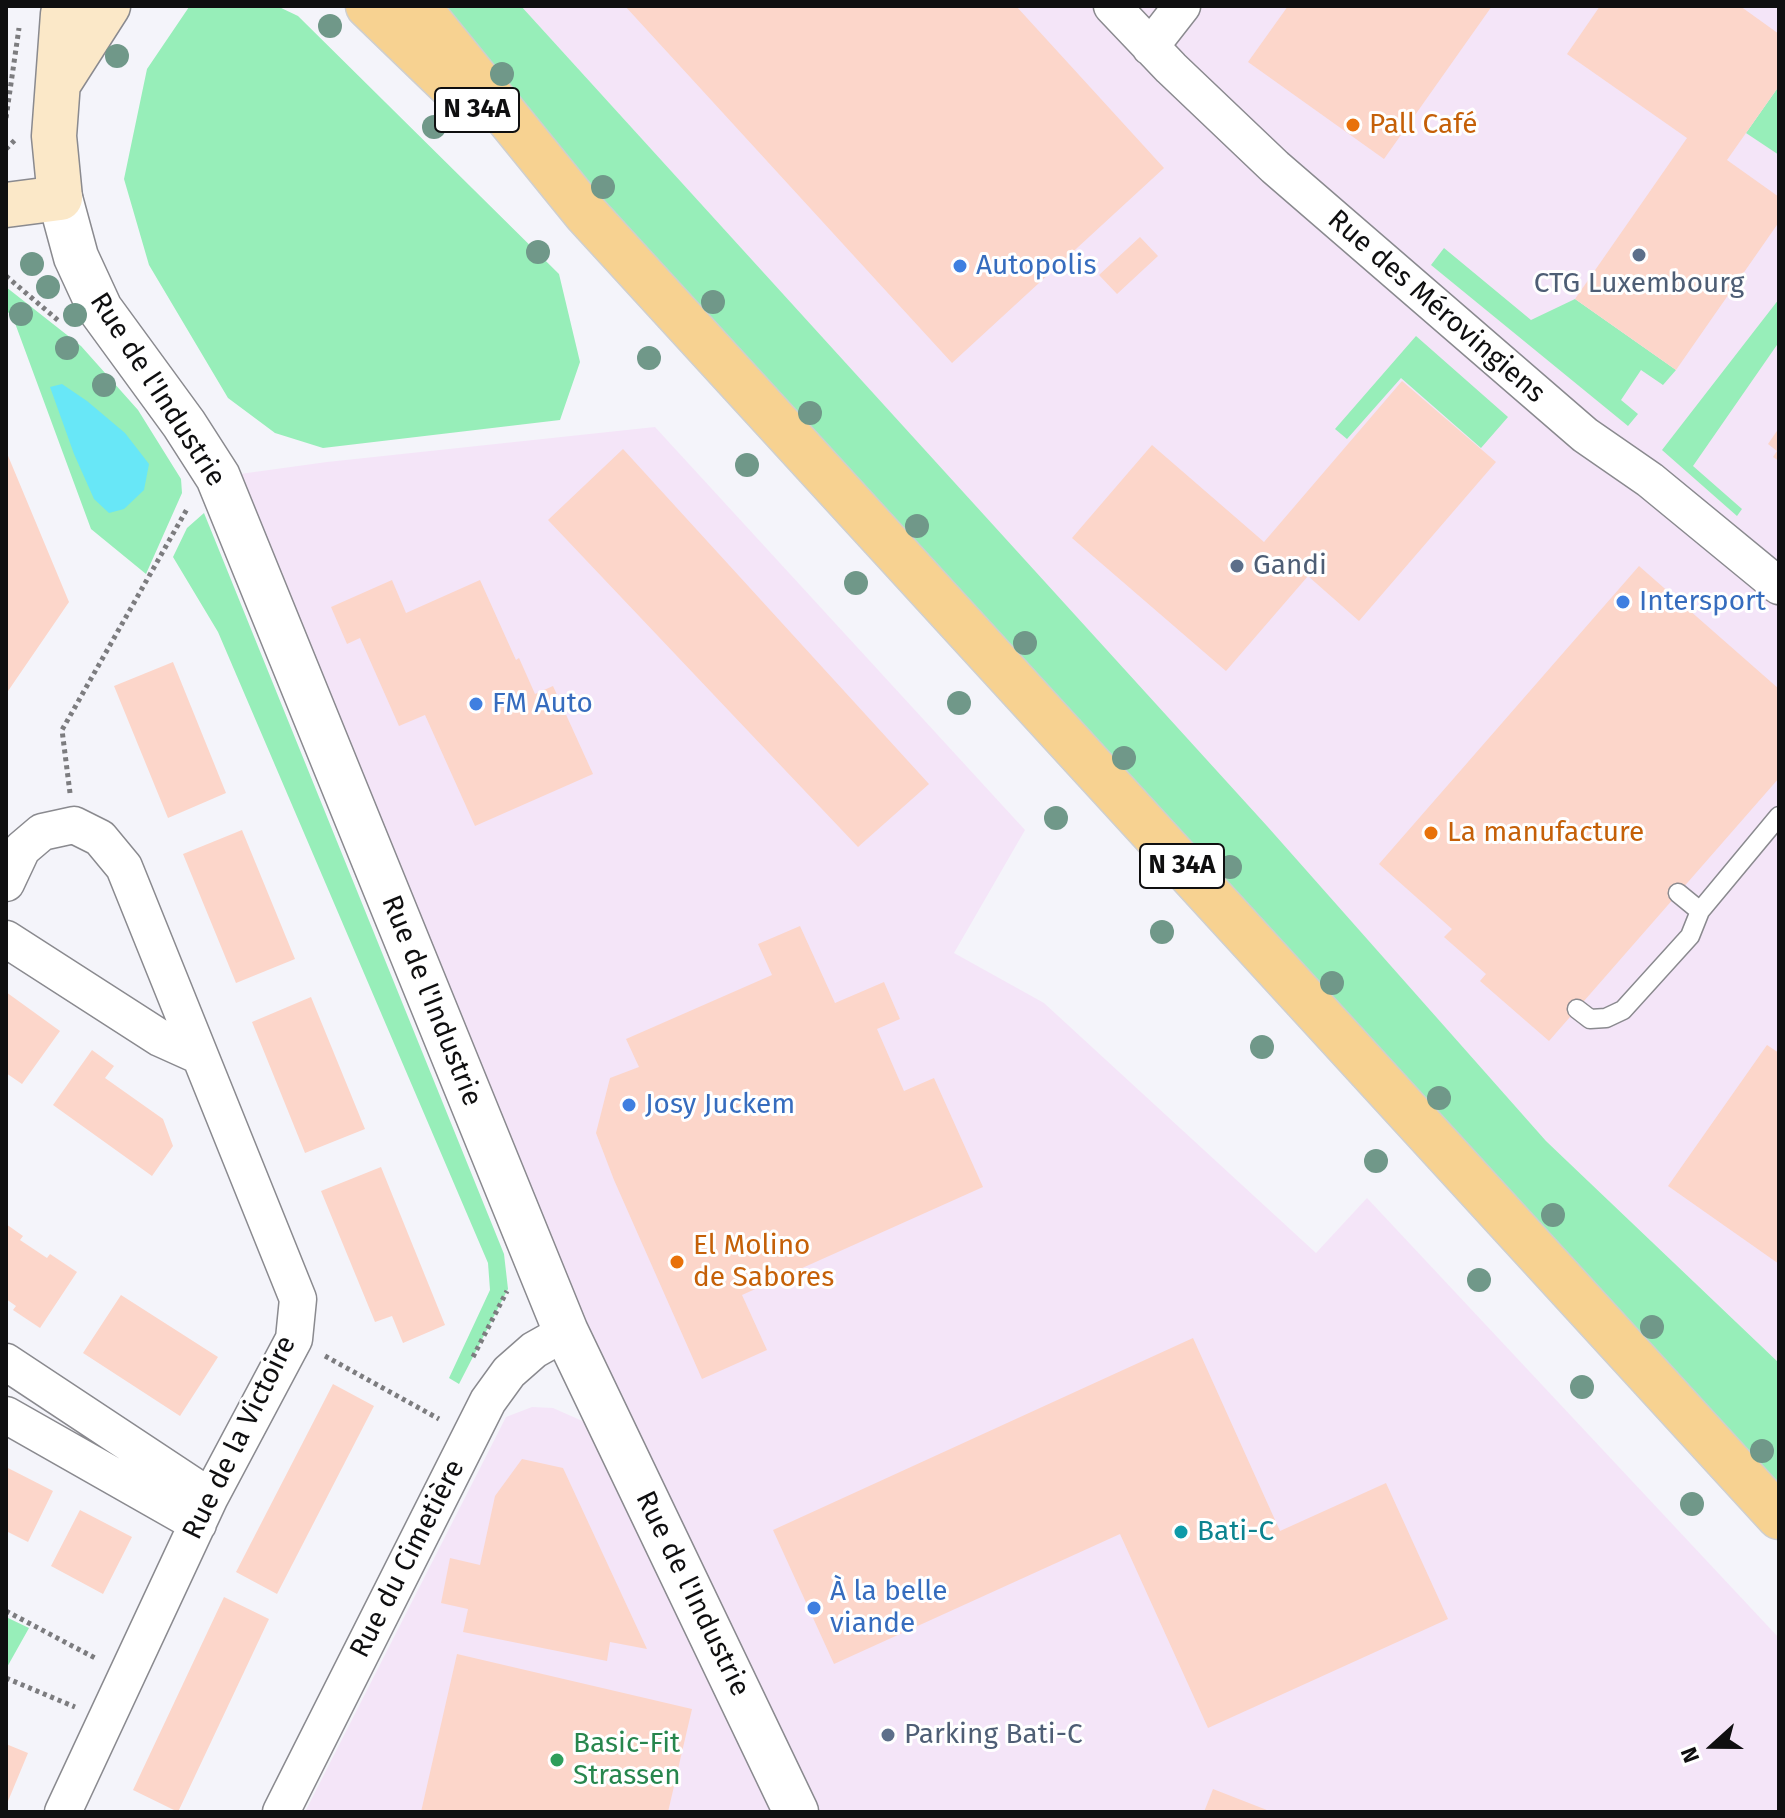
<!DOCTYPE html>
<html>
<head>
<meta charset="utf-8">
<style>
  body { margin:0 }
  #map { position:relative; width:1785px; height:1818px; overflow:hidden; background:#f4f4fa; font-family:"Fira Sans",sans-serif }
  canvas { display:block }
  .frame { position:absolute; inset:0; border:8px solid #0f0f10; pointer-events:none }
  .north { position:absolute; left:1673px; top:1706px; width:80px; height:80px; -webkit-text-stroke:6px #fff; paint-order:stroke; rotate:249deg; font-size:22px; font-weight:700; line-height:32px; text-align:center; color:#0f0f10 }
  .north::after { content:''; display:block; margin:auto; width:28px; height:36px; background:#0f0f10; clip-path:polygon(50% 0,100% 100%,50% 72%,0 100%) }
</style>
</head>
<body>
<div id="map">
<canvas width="1785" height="1818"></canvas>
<div class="frame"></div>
<div class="north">N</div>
</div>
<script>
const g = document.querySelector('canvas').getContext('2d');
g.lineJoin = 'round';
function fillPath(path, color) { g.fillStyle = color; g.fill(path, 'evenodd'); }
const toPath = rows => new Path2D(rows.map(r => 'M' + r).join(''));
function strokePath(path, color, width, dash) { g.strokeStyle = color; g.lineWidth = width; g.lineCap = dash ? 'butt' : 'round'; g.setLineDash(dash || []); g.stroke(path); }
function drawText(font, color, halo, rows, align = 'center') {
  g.font = font + ' "Fira Sans",sans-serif'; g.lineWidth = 6; g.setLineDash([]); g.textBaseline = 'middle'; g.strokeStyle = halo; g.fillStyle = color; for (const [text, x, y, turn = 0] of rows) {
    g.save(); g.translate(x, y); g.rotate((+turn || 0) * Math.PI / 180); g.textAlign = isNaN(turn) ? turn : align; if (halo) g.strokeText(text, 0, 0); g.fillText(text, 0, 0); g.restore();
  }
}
fillPath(toPath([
  [521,6,1779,6,1779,1363,1546,1141,1266,826],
  [655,427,1025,830,954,953,1044,1003,1316,1253,1367,1198,1779,1638,1779,1812,305,1812,506,1417,532,1407,553,1408,614,1435,218,477,327,462]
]), '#f4e5f8');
fillPath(toPath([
  [277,6,298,16,559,274,580,362,560,420,323,448,275,433,228,398,149,265,124,179,147,69,189,7],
  [428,6,521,6,1267,826,1546,1141,1779,1363,1779,1486,516,111],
  [1779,86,1779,155,1746,133],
  [1444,248,1531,320,1575,299,1676,370,1663,385,1641,370,1621,400,1638,414,1628,426,1431,265],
  [6,287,81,346,138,410,181,479,182,493,146,574,91,529,12,315,6,311],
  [1779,299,1779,342,1693,466,1742,509,1737,516,1662,450],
  [1416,336,1508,417,1481,448,1401,378,1347,439,1335,429],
  [204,513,504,1254,508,1289,459,1384,449,1378,490,1290,488,1263,218,632,173,557,187,528],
  [6,1617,29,1628,6,1669]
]), '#97eeb9');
fillPath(toPath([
  [62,384,87,401,125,433,149,464,144,490,124,509,109,513,94,499,74,454,50,387]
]), '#68e7f7');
fillPath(toPath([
  [625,6,1016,6,1164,168,952,363],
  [1288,6,1492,6,1384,159,1248,62],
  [1600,6,1740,6,1779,34,1779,86,1727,160,1779,197,1779,222,1676,370,1575,299,1687,138,1567,54],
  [1140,237,1158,256,1117,294,1099,275],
  [1402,381,1496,462,1359,621,1308,576,1226,671,1072,538,1152,445,1264,542],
  [1779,428,1779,461,1773,457,1777,451,1768,444],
  [623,449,929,784,858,847,548,520],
  [6,451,69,602,6,694],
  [1639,566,1779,689,1779,778,1549,1041,1480,981,1486,974,1444,937,1452,929,1379,864],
  [392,580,406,613,480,580,516,660,519,658,535,694,553,686,593,774,475,826,425,715,399,726,360,638,347,644,331,607],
  [173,662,226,793,168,818,114,686],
  [242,830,295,959,236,983,183,854],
  [800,926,835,1003,884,982,900,1019,877,1029,904,1091,934,1078,983,1187,742,1295,767,1350,702,1379,614,1180,596,1133,610,1078,639,1067,626,1039,772,975,758,944],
  [6,992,60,1031,22,1084,6,1073],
  [311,997,365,1129,305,1153,252,1022],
  [1767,1045,1779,1053,1779,1264,1668,1186],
  [92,1050,114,1066,105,1078,163,1119,173,1146,152,1176,53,1105],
  [381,1167,445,1325,403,1343,392,1316,375,1322,321,1191],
  [6,1224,23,1236,20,1240,47,1258,50,1254,77,1272,40,1328,13,1310,16,1306,6,1299],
  [121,1295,218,1357,180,1416,83,1353],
  [1193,1338,1280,1531,1386,1483,1448,1619,1208,1728,1120,1534,834,1664,773,1530],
  [333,1384,374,1406,277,1594,236,1572],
  [522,1459,563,1468,647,1649,610,1642,607,1661,463,1632,468,1609,441,1603,450,1558,480,1565,495,1496],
  [6,1467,53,1491,28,1542,6,1531],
  [80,1510,132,1537,103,1594,51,1566],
  [224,1597,269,1619,178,1812,133,1790],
  [457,1654,692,1709,668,1812,421,1812],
  [6,1744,28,1753,6,1806],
  [1213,1789,1272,1812,1204,1812]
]), '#fcd6ca');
const service = toPath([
  [1678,893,1700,911],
  [1577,1009,1590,1019,1606,1018,1623,1010,1690,936,1700,911,1779,816]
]);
const minor = toPath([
  [1112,6,1171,68,1275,167,1585,435,1650,480,1779,586],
  [1150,47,1182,6],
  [6,883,22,849,42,832,74,825,100,838,124,867,298,1299,294,1339,210,1497,63,1812],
  [6,939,160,1038,200,1056],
  [6,1362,210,1497],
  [6,1415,198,1524],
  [281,1812,488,1401,509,1372,534,1350,566,1332]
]);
const tertiary = toPath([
  [60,198,76,257,100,309,184,424,218,477,566,1332,796,1812]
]);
const secondary = toPath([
  [60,81,108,6],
  [6,205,60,198,54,136,63,14,66,6]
]);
const primary = toPath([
  [368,6,451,86],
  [417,6,586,214,1779,1517]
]);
strokePath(service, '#8a8a8f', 21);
strokePath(minor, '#8a8a8f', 39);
strokePath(tertiary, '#8a8a8f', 47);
strokePath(secondary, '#8a8a8f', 47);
strokePath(primary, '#cfcfcf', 47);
strokePath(toPath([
  [6,118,19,28],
  [6,149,15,140],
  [6,276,60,322],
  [70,793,62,730,187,509],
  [325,1356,439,1419],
  [473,1357,507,1291],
  [6,1611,97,1659],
  [6,1678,75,1707]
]), '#7c7c7f', 5, [4, 4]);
strokePath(service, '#fff', 18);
strokePath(minor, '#fff', 36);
strokePath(tertiary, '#fff', 44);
strokePath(secondary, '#fbe8c8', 44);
strokePath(primary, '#f7d291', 44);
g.fillStyle = '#709889';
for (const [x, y] of [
  [330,26],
  [117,56],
  [502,74],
  [434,127],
  [603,187],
  [538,252],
  [32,264],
  [48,287],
  [713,302],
  [21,314],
  [75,315],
  [67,348],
  [649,358],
  [104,385],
  [810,413],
  [747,465],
  [917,526],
  [856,583],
  [1025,643],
  [959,703],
  [1124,758],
  [1056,818],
  [1230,867],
  [1162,932],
  [1332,983],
  [1262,1047],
  [1439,1098],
  [1376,1161],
  [1553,1215],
  [1479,1280],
  [1652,1327],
  [1582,1387],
  [1762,1451],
  [1692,1504]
]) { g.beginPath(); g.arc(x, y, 12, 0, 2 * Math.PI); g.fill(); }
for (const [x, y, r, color] of [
  [1353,125,8,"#e8710a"],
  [1639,255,8,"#5c6f8a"],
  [960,266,8,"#3f7fe0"],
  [1237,566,8,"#5c6f8a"],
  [1623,602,8,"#3f7fe0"],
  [476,704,8,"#3f7fe0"],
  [1431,833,8,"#e8710a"],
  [629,1105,8,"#3f7fe0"],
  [677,1262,8,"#e8710a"],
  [1181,1532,8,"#0f9aa8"],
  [814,1608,8,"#3f7fe0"],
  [888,1735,8,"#5c6f8a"],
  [557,1760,8,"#2e9e5b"]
]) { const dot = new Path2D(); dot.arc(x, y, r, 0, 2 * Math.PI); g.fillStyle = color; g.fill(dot); strokePath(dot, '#fff', 3); }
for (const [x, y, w] of [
  [477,110,84],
  [1182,866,84]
]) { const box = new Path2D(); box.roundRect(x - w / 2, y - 22, w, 44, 6); g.fillStyle = '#fff'; g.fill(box); strokePath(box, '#0f0f10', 2); }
drawText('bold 26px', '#0f0f10', null, [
  ["N 34A",477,110],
  ["N 34A",1182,866]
]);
drawText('28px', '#c56008', '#fff', [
  ["Pall Café",1369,125],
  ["La manufacture",1447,833],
  ["El Molino",693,1246],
  ["de Sabores",693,1278]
], 'left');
drawText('28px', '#366cbe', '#fff', [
  ["Autopolis",976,266],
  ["Intersport",1639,602],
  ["FM Auto",492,704],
  ["Josy Juckem",645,1105],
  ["À la belle",830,1592],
  ["viande",830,1624]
], 'left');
drawText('28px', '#4e5e75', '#fff', [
  ["CTG Luxembourg",1639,284,"center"],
  ["Gandi",1253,566],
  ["Parking Bati-C",904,1735]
], 'left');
drawText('28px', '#0f0f10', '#fff', [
  ["Rue des Mérovingiens",1436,307,41],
  ["Rue de l'Industrie",157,390,57],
  ["Rue de l'Industrie",431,1001,68],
  ["Rue de la Victoire",240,1438,-64],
  ["Rue du Cimetière",408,1559,-63],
  ["Rue de l'Industrie",692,1594,64]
]);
drawText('28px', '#0d838f', '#fff', [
  ["Bati-C",1197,1532]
], 'left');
drawText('28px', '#27864d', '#fff', [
  ["Basic-Fit",573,1744],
  ["Strassen",573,1776]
], 'left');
</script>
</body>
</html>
